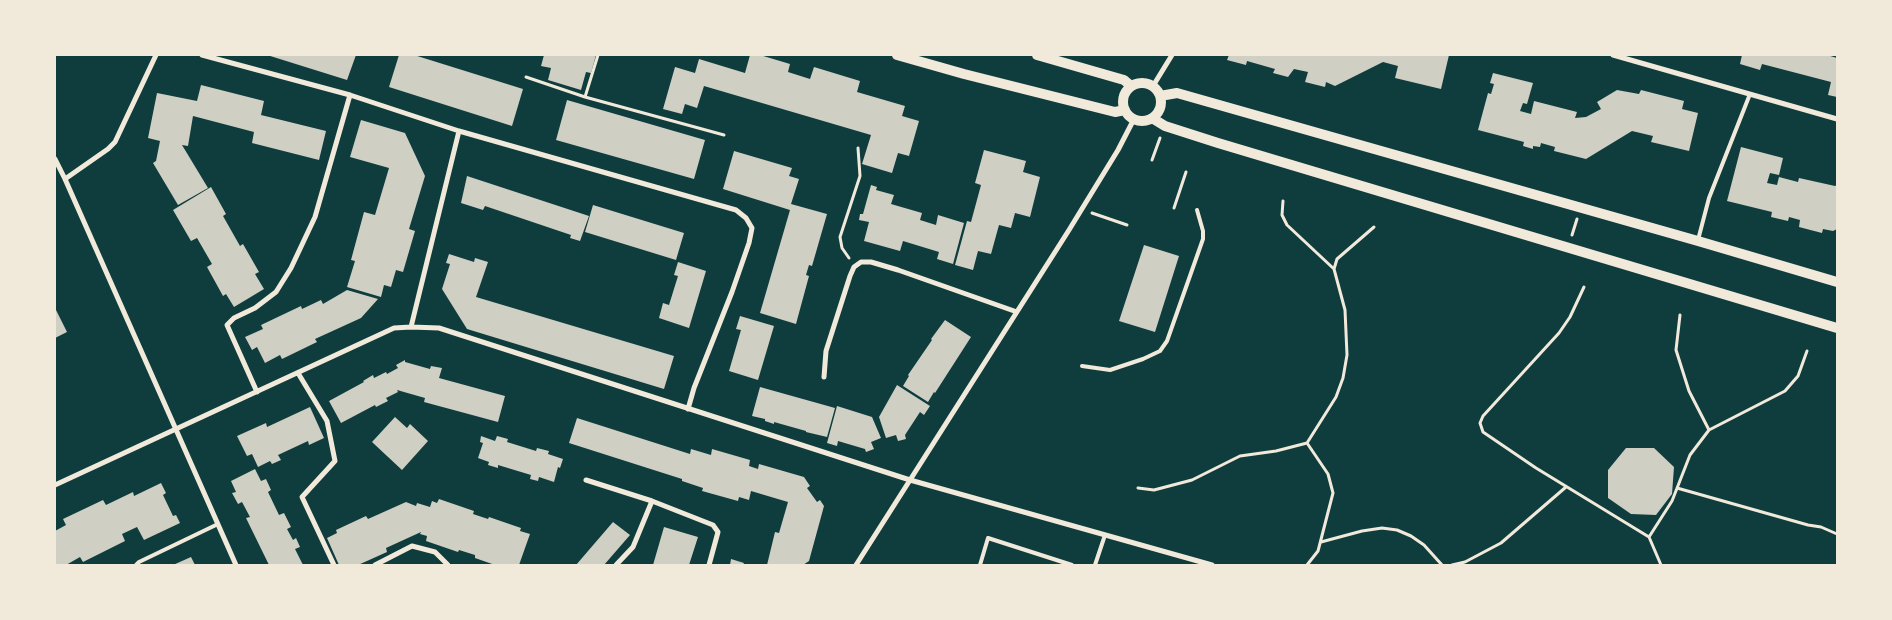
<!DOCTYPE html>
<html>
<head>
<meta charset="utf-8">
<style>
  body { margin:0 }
  #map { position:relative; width:1892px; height:620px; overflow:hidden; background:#0f3d3e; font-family:"Noto Serif",serif }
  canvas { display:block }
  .frame { position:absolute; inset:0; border:56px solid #f1e9da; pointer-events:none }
</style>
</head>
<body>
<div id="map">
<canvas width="1892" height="620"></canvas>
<div class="frame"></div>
</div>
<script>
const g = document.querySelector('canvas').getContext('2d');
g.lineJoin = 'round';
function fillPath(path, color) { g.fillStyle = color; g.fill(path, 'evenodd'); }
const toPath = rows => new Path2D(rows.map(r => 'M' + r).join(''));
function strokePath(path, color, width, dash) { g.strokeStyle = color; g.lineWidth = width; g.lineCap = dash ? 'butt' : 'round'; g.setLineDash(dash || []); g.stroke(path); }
fillPath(toPath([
  [267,55,356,55,347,80],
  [399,55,414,55,523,89,512,126,389,87],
  [544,55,596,55,591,73,586,72,581,90,548,80,551,68,541,66],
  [750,55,760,55,790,64,788,72,810,79,814,67,860,81,857,92,905,106,902,116,919,121,909,156,898,153,892,173,862,164,871,135,704,86,697,108,685,104,682,114,663,109,675,67,695,73,699,59,745,73],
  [1229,55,1449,55,1441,89,1395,78,1398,66,1383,62,1335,86,1326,82,1325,87,1305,82,1308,72,1294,69,1288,77,1273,73,1275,69,1247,61,1246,65,1227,60],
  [1742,55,1827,55,1837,58,1837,97,1828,95,1831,82,1762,64,1760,70,1740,64],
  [1493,73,1533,83,1527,104,1523,103,1520,111,1531,114,1534,101,1577,112,1575,118,1586,117,1601,109,1597,102,1617,90,1639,94,1641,90,1684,101,1682,109,1698,113,1689,151,1651,142,1653,136,1632,131,1586,159,1554,151,1555,147,1541,143,1540,147,1533,146,1533,149,1523,146,1524,142,1478,130,1488,93,1491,94,1494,84,1490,83],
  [201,85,264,101,261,115,326,131,319,160,252,143,254,132,193,116,188,146,182,145,208,188,178,205,153,163,156,161,160,141,148,138,157,93,197,101],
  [567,100,705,140,694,179,556,140],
  [361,120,405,133,425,176,409,229,415,231,403,272,396,270,391,287,384,285,381,297,347,287,355,261,351,260,364,212,375,215,389,168,350,157],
  [1741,147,1783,158,1779,175,1770,173,1767,183,1777,185,1779,177,1798,182,1799,178,1835,186,1837,185,1837,229,1833,231,1823,229,1822,233,1799,227,1800,220,1789,217,1788,221,1771,217,1772,212,1727,201],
  [984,150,1026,161,1023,172,1040,177,1030,217,1015,213,1011,228,999,225,991,254,978,251,973,270,955,265,967,221,971,222,981,185,975,183],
  [734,151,792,168,789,176,799,179,791,204,827,214,812,266,809,265,806,275,809,276,796,324,760,313,790,210,723,189],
  [467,176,589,216,580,241,570,238,571,235,485,206,483,210,461,203],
  [871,185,877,187,876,190,894,195,891,204,922,213,920,220,936,225,938,215,964,223,953,264,937,259,939,252,903,241,900,251,864,241,869,222,859,220,860,214,863,214],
  [211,187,226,214,223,216,240,246,243,244,259,272,255,274,264,289,234,307,226,294,223,296,207,267,212,264,197,238,191,241,173,210],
  [593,205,684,233,676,260,585,232],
  [1144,245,1179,256,1155,332,1119,321],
  [449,254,474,262,475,258,488,262,476,297,674,356,664,389,467,329,442,289,450,264,446,263],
  [678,262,706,271,689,328,659,318,663,303,669,305,678,276,674,275],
  [347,290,378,299,361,318,315,339,317,342,282,359,280,355,265,363,257,347,252,350,245,337,263,329,261,325,301,306,302,309,321,300,323,304],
  [55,308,67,332,55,338],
  [740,316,774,326,758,380,729,371,741,330,736,329],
  [945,320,971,337,935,393,934,392,928,402,903,386,909,376,908,375,932,340,931,339],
  [405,360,405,362,430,369,431,366,442,368,439,378,505,396,498,422,424,402,425,398,397,390,398,392,386,398,388,401,376,407,375,405,341,423,329,401,364,382,363,381,373,375,374,378,386,372,387,374,398,368,396,365],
  [897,385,930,406,924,415,920,412,905,435,906,439,898,441,896,435,886,438,879,417],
  [760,387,835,408,827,437,806,432,806,431,774,422,774,424,765,421,765,419,752,416],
  [837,406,872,417,881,438,871,442,874,449,866,452,865,449,838,441,837,446,827,443],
  [310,407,324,438,309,445,308,441,278,455,281,460,272,464,270,461,258,467,252,454,247,456,237,436,266,423,267,427],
  [395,417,407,428,410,424,428,441,402,470,372,442],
  [577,418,690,454,691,449,711,455,712,449,750,460,749,466,758,469,759,464,804,477,810,486,807,488,817,502,820,500,824,506,809,561,803,565,767,565,775,532,779,533,788,502,751,491,749,500,739,497,738,501,702,491,703,488,682,481,682,479,569,443],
  [481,436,495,441,497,436,508,439,507,442,536,451,537,448,549,451,548,454,563,459,560,468,558,467,554,482,539,477,538,481,530,479,531,475,498,465,498,468,488,465,489,462,478,458,483,443,480,442],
  [1626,448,1654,448,1674,467,1672,494,1656,515,1631,514,1608,498,1608,470],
  [255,469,261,481,266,479,271,490,268,492,279,515,284,513,291,527,287,529,293,540,296,538,300,547,295,549,303,565,269,565,246,518,250,517,242,502,238,504,232,493,236,492,231,481],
  [161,483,166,493,163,495,173,516,176,515,180,523,144,540,137,527,122,534,125,541,83,562,80,557,66,565,55,565,55,531,66,525,63,519,103,500,106,505,133,492,134,496],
  [439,499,474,511,473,514,488,519,489,517,521,528,520,531,530,534,519,565,495,565,475,558,475,555,459,550,458,552,426,541,427,536,420,534,421,532,386,548,387,552,358,565,339,565,327,538,337,533,336,530,366,516,368,519,406,502,416,506,417,503,430,507,432,501,437,503],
  [613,522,630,535,604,565,576,565],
  [664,527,698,537,689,565,653,565],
  [191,557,195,565,173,565],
  [731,559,744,563,743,565,730,565]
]), '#cfcfc3');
strokePath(toPath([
  [526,77,585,97,724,135],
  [585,97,598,55],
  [1152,160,1160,138],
  [1283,201,1282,215,1287,225,1334,269],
  [1174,208,1186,172],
  [1092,213,1127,225],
  [1572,235,1577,219],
  [849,258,842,248,840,237,860,176,858,148],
  [1584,287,1570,317,1559,333,1483,416,1480,423,1483,432,1536,468,1649,537,1661,565],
  [1680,315,1676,350,1689,391,1709,430],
  [1307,443,1328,474,1333,493,1318,551,1307,565],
  [1138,488,1154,490,1192,480,1240,456,1276,451,1307,443,1336,397,1343,378,1347,355,1345,310,1334,269,1337,259,1374,227],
  [1677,488,1808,525,1821,527,1837,534],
  [1649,537,1672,501,1690,455,1709,430,1785,391,1798,376,1807,351],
  [1321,542,1362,531,1382,528,1397,530,1411,536,1424,545,1442,565],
  [1452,565,1465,562,1501,543,1566,487]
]), '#f1e9da', 3);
strokePath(toPath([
  [1698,240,1709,198,1750,94],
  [1082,366,1110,370,1143,359,1160,351,1167,341,1203,239,1203,231,1197,210],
  [136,565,139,562,218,524],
  [980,565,988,538,1072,565],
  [1095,565,1105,535]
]), '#f1e9da', 4);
strokePath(toPath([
  [202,55,350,95,459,131,736,210,746,218,752,228,749,243,732,292,694,388,688,409],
  [1613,55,1837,119],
  [1153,86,1172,55],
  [55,159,65,179,236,565],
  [65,179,108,149,115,142,156,55],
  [411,327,459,131],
  [298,373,327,421,335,461,302,497,334,565],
  [824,377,826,351,850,276,854,267,861,262,871,262,898,270,1017,312],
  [257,392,227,325,234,318,255,308,276,292,291,268,315,217,350,95],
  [586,480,652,501,713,525,718,532,709,565],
  [55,485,394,328,411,327,439,328,910,480,1212,565],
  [375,565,412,546,435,552,448,565],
  [616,565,633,547,652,501],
  [856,565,1069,230,1118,150,1134,119]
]), '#f1e9da', 5);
strokePath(toPath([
  [897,55,964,74,1115,112,1125,110],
  [1037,55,1124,80,1131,86],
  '1123 102a19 19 0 1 1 38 0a19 19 0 1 1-38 0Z',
  [1160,96,1177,93,1698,241,1837,282],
  [1152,118,1165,126,1218,143,1837,328]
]), '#f1e9da', 10);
</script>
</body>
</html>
